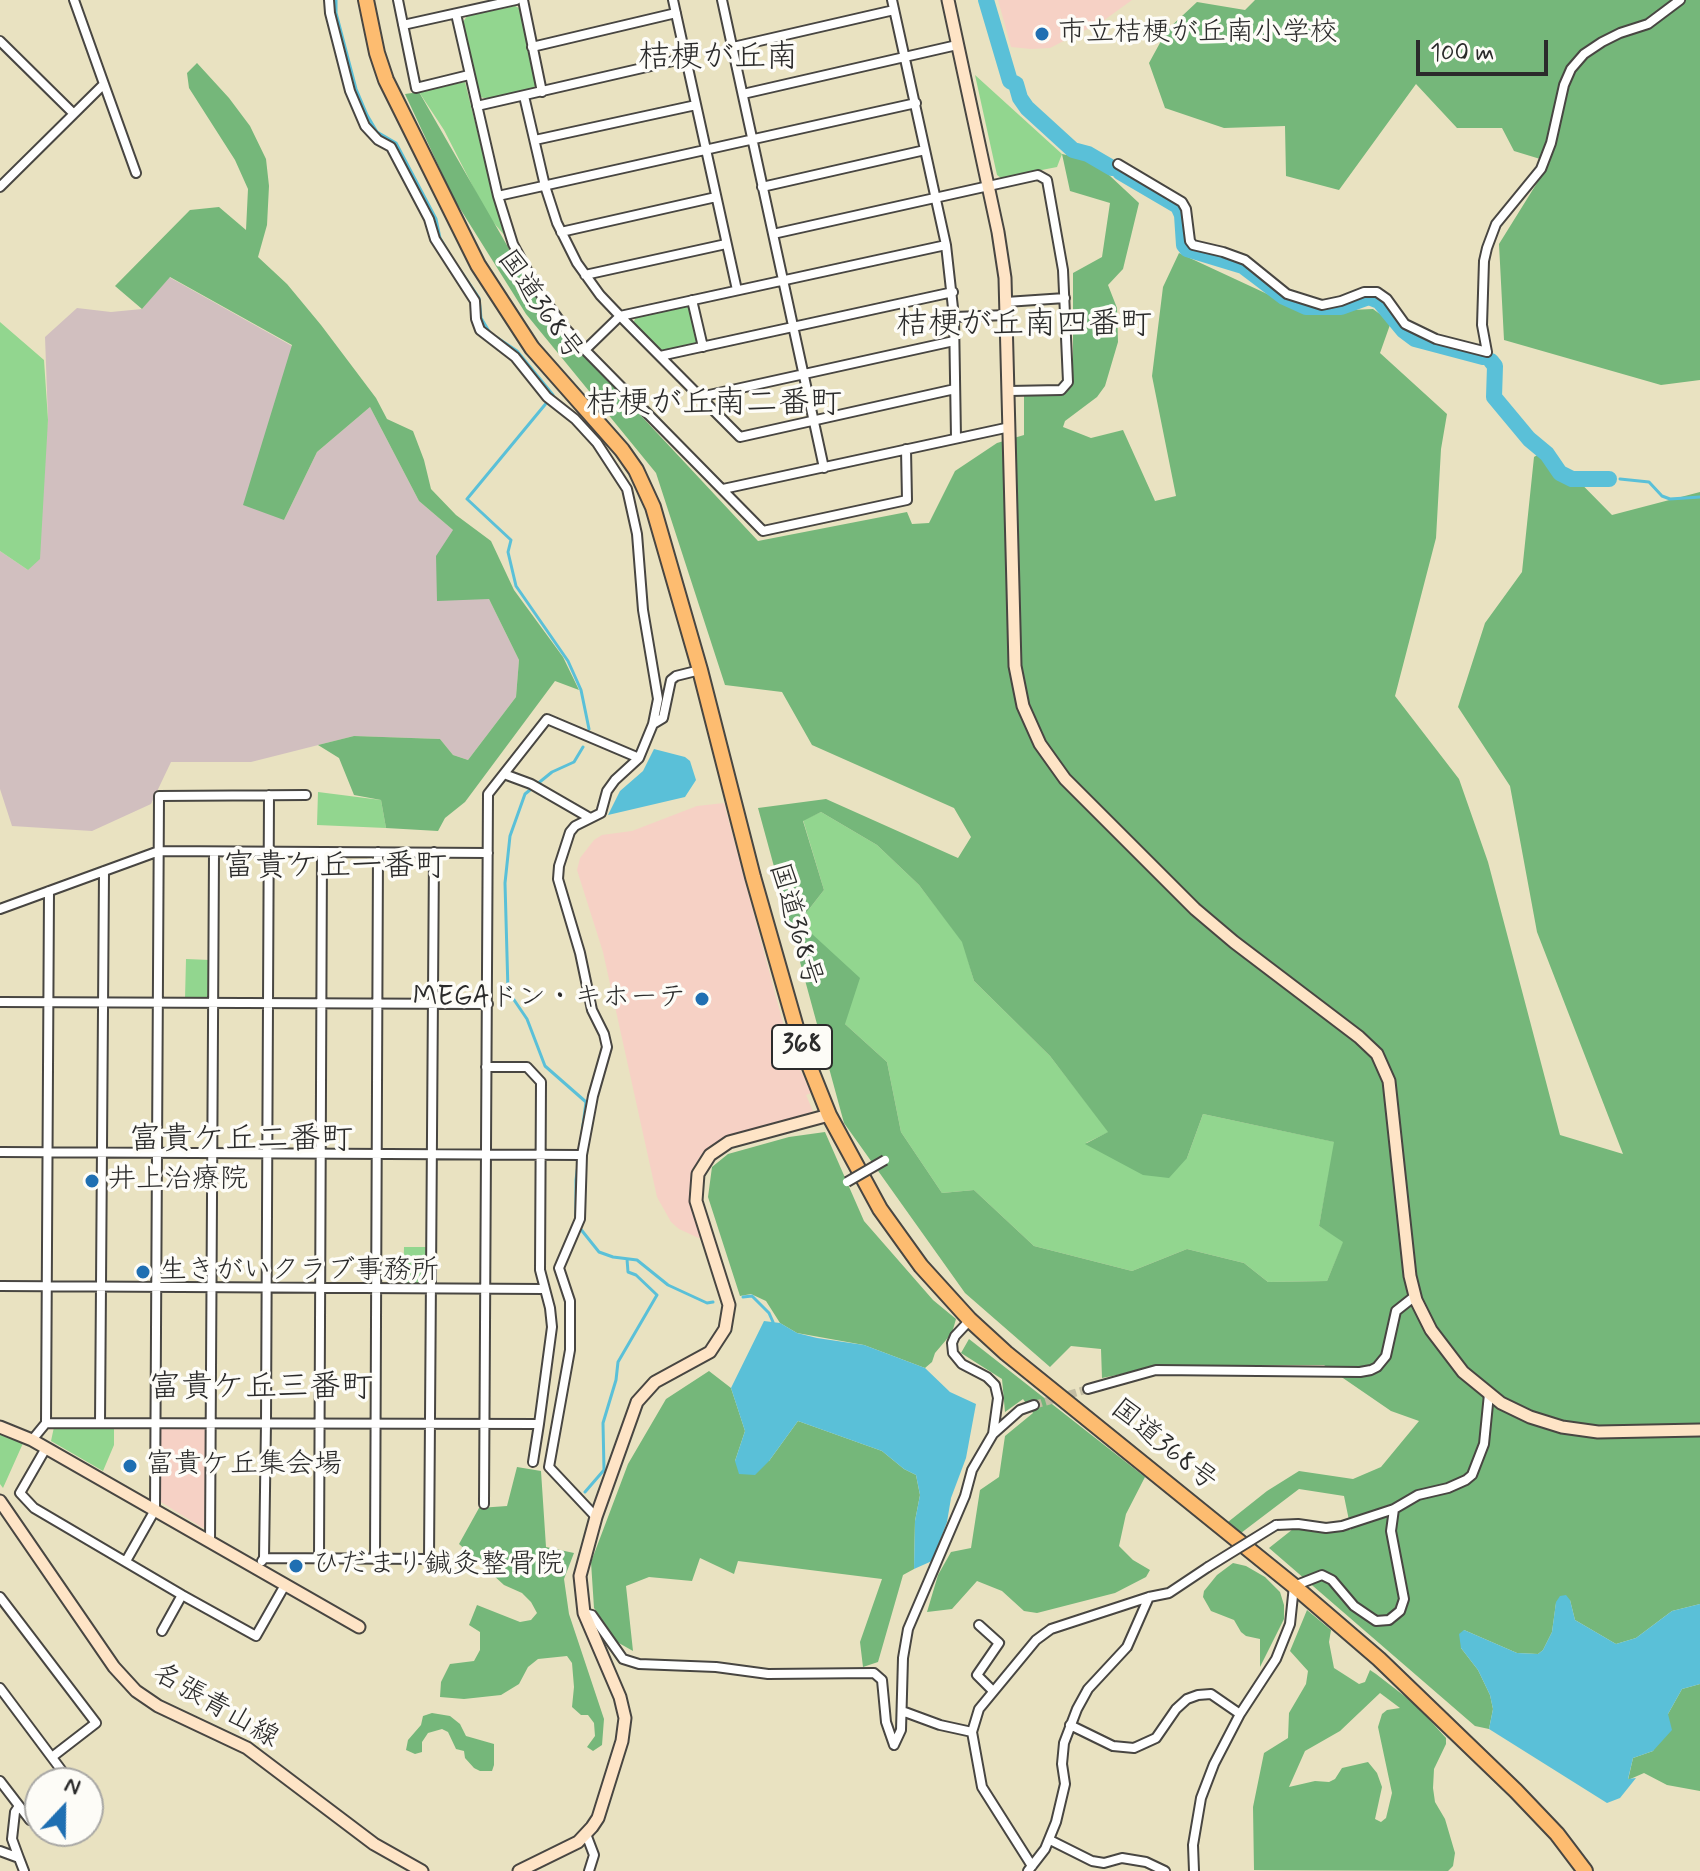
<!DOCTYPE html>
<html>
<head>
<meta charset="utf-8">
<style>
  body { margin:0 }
  #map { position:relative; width:1700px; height:1871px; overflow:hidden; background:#e9e2c1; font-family:Mynerve,sans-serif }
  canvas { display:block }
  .north { position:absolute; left:24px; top:1767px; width:80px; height:80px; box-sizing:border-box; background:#fdfcf7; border:2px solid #a9a8a5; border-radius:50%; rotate:22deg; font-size:22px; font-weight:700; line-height:32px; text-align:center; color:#2b2b2b }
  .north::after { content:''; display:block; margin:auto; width:28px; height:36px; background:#1f6fb2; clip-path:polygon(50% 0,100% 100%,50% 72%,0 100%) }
  .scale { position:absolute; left:1416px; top:40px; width:132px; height:36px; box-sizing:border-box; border:4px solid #2b2b2b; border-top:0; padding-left:10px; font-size:24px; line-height:28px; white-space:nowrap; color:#2b2b2b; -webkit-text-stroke:6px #fdfcf7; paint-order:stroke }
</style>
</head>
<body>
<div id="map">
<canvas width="1700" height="1871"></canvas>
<div class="north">N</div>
<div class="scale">100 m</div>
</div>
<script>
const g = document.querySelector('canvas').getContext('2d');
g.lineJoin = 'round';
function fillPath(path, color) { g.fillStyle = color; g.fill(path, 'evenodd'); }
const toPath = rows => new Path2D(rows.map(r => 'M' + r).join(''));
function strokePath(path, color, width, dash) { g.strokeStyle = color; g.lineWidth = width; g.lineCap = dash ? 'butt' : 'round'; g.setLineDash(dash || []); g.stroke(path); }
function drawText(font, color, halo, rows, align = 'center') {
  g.font = font + ' Mynerve,"Klee One",sans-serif'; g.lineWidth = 7; g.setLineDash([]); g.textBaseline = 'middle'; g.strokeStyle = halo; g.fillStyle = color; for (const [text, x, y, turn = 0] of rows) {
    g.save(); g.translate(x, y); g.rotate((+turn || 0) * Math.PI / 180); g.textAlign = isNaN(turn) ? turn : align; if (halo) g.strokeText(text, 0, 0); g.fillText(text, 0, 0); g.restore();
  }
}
fillPath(toPath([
  [998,0,1132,0,1103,21,1050,48,1031,49,1011,47],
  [724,803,789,1045,811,1093,806,1095,813,1111,807,1115,727,1136,699,1158,694,1169,689,1191,691,1205,703,1240,679,1229,671,1222,657,1197,603,952,577,870,580,858,594,840,602,835,632,831,697,806],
  [164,1425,204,1427,207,1431,207,1527,203,1528,159,1501,160,1430]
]), '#f6d1c5');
fillPath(toPath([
  [169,277,292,346,284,520,317,452,370,407,419,501,453,530,489,599,519,660,516,697,468,760,453,755,440,739,354,736,251,762,171,762,151,804,92,831,12,826,0,789,0,551,28,570,48,420,45,337,77,308,111,312,142,309]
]), '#d1bfbf');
fillPath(toPath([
  [515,6,521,9,537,83,532,90,488,99,480,97,463,22,467,16],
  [975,75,1062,154,1057,167,1001,178,997,175],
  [465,82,492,190,505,236,488,216,444,130,419,92],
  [687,305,691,308,698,341,696,345,666,351,659,349,633,323,636,317],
  [0,322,44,360,48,420,40,559,28,570,0,551],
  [318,792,381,800,386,828,317,825],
  [821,812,877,845,919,885,963,942,974,981,1050,1056,1109,1132,1086,1143,1187,1158,1203,1114,1335,1142,1319,1226,1344,1241,1327,1281,1268,1282,1244,1263,1187,1249,1132,1271,1034,1246,974,1190,942,1193,901,1132,887,1062,845,1024,799,922,824,890,803,820],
  [186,959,210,960,210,994,205,999,185,999],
  [404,1247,429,1247,428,1281,424,1285,403,1284],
  [114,1426,114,1445,103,1471,51,1441,54,1427],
  [0,1433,24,1441,3,1488,0,1484]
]), '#92d68f');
fillPath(toPath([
  [1255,0,1700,0,1700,380,1661,385,1504,340,1499,244,1550,162,1514,151,1502,128,1457,128,1416,84,1339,190,1286,176,1285,126,1224,128,1165,108,1149,63,1167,30,1197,2,1245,10],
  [197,63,229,98,250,126,266,159,269,186,267,225,258,257,287,284,321,325,376,398,387,419,413,431,424,460,431,489,456,515,491,541,514,590,563,657,579,690,555,681,465,802,445,818,438,831,386,828,381,800,354,795,339,758,318,745,354,736,440,739,453,755,468,760,516,697,519,660,489,599,437,601,436,556,453,530,419,501,370,407,317,452,284,520,243,505,292,345,170,277,142,309,115,286,190,210,219,207,246,230,248,189,235,160,189,88,187,73],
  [419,92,547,315,758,541,907,512,912,524,929,523,955,471,997,443,1024,435,1024,394,1062,394,1073,384,1073,273,1102,257,1110,203,1070,191,1062,154,1094,161,1139,203,1123,269,1108,285,1117,308,1118,342,1105,386,1097,397,1065,421,1063,427,1091,438,1123,430,1155,501,1176,496,1152,376,1163,287,1179,253,1306,312,1373,309,1391,322,1380,353,1447,414,1441,449,1436,538,1395,696,1459,779,1488,862,1560,1135,1623,1154,1537,932,1510,786,1458,707,1485,623,1522,572,1534,457,1547,449,1612,515,1700,492,1700,1604,1672,1611,1636,1638,1616,1644,1575,1620,1570,1600,1556,1603,1552,1632,1543,1650,1538,1654,1517,1653,1464,1630,1461,1648,1478,1670,1490,1695,1493,1709,1489,1729,1475,1726,1269,1548,1293,1529,1351,1530,1344,1496,1299,1489,1241,1533,1228,1522,1267,1491,1299,1471,1353,1479,1381,1467,1419,1421,1391,1411,1324,1365,1166,1365,1102,1378,1101,1349,1071,1346,1050,1367,965,1293,844,1123,758,808,826,799,958,858,971,837,954,808,812,745,782,692,725,685,656,473,526,314,454,199,405,94],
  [821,812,877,845,919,885,962,942,974,981,1050,1056,1108,1132,1085,1144,1143,1175,1169,1178,1187,1158,1203,1114,1334,1142,1319,1226,1343,1242,1327,1281,1268,1282,1244,1263,1187,1249,1132,1271,1034,1246,974,1190,942,1193,901,1132,887,1062,845,1024,860,978,799,922,824,890,803,821],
  [825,1132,864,1221,933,1300,956,1319,952,1333,935,1353,932,1362,925,1368,864,1345,797,1333,780,1323,766,1301,751,1294,740,1296,708,1197,712,1167,728,1154,789,1137],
  [969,1339,1145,1477,1126,1514,1119,1546,1133,1560,1150,1570,1146,1577,1115,1593,1037,1613,1024,1611,1002,1591,977,1581,952,1609,927,1612,938,1575,951,1552,971,1548,980,1490,999,1477,1005,1436,1033,1413,1023,1399,1005,1412,1002,1379,961,1353],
  [709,1371,731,1388,745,1431,735,1461,769,1461,798,1421,882,1451,904,1469,916,1475,920,1495,915,1521,914,1569,903,1575,878,1662,863,1667,860,1642,882,1579,738,1561,734,1574,700,1558,692,1581,649,1577,626,1586,633,1651,617,1642,594,1608,591,1562,628,1464,666,1399],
  [517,1467,541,1471,546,1547,574,1553,564,1579,569,1614,604,1719,602,1745,593,1751,587,1747,595,1736,594,1723,588,1715,581,1715,572,1707,574,1687,572,1663,567,1656,538,1659,528,1667,519,1684,501,1695,464,1699,440,1697,441,1682,450,1664,474,1661,480,1650,480,1632,469,1625,477,1605,520,1622,531,1620,537,1613,531,1602,522,1593,504,1585,459,1544,479,1508,507,1506],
  [1233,1563,1246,1566,1265,1577,1280,1592,1284,1605,1284,1619,1260,1667,1260,1639,1246,1636,1241,1632,1234,1620,1211,1611,1203,1597,1204,1591,1217,1575],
  [1307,1610,1331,1630,1329,1642,1334,1668,1359,1684,1365,1682,1370,1670,1376,1674,1416,1705,1446,1738,1446,1744,1434,1769,1433,1788,1435,1802,1445,1819,1455,1853,1453,1866,1448,1871,1254,1870,1253,1807,1264,1753,1288,1738,1289,1713,1306,1684,1308,1671,1290,1651],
  [1380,1693,1400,1708,1387,1710,1382,1714,1378,1727,1392,1793,1386,1818,1381,1822,1375,1819,1382,1787,1377,1773,1368,1762,1342,1768,1335,1779,1329,1782,1315,1781,1289,1787,1305,1751,1340,1731],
  [1700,1684,1700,1791,1667,1785,1644,1773,1628,1780,1633,1758,1653,1751,1668,1714,1682,1689],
  [432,1713,450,1716,460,1724,466,1736,494,1744,494,1765,492,1771,480,1771,474,1768,465,1758,464,1751,456,1749,448,1732,442,1729,428,1733,422,1742,422,1752,415,1754,406,1750,408,1740,421,1725,423,1716]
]), '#75b77a');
fillPath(toPath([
  [654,749,685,757,690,761,696,780,685,797,608,815,620,791,643,771],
  [764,1321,780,1323,797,1333,817,1338,864,1345,925,1368,950,1392,976,1404,966,1458,951,1498,947,1522,932,1561,914,1569,915,1521,920,1495,916,1475,904,1469,882,1451,798,1421,769,1461,755,1475,739,1474,735,1461,745,1431,731,1388],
  [1566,1595,1570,1600,1575,1620,1616,1644,1636,1638,1672,1611,1700,1604,1700,1684,1682,1689,1668,1714,1672,1730,1653,1751,1633,1758,1628,1779,1636,1778,1620,1798,1607,1803,1489,1729,1493,1709,1490,1695,1478,1670,1461,1648,1459,1634,1464,1630,1517,1653,1538,1654,1543,1650,1552,1632,1556,1602,1560,1596]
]), '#5ac0d8');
strokePath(toPath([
  [336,0,336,13,356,89,367,115,377,132,396,143,436,219,440,238,451,257],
  [458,267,479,298,481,318,490,333],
  [496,337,517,351,553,395,467,499,511,540,508,552,516,586,568,661,581,690,589,729],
  [1620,479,1649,482,1662,496,1670,499,1700,497],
  [576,1221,576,1180,586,1102,545,1066,527,1019,508,991,505,883,510,836,525,794,552,772,574,762,583,747],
  [579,1227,599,1252,613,1257,637,1260,668,1285,707,1303,713,1302],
  [743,1297,752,1296,769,1313,773,1322],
  [585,1492,604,1470,603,1423,616,1380,618,1362,657,1295,636,1275,628,1272,627,1259]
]), '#5ac0d8', 3);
strokePath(toPath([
  [986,0,1010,81,1016,84,1020,98,1027,108,1073,150,1088,154,1112,168],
  [1120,172,1178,206,1182,215,1184,245,1187,249,1243,266,1284,297,1306,307,1341,307,1369,297,1379,301,1403,330,1415,339,1483,357],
  [1491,361,1495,366,1494,397,1529,439,1547,454,1560,473,1572,479,1609,479]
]), '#5ac0d8', 16);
strokePath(toPath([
  [1034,1405,1088,1389]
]), '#c3bda3', 8, [8, 4]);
const street = toPath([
  [329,0,330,13,350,91,365,126,378,140,391,147,429,219,435,239,475,301,476,319,480,330,515,357,547,397,575,419,597,443,627,489,637,534,643,610,658,699,653,724,639,758,615,780,607,791,601,813,575,826,570,832,559,866,558,879,580,953,592,1010,604,1034,607,1047,593,1096,582,1155,580,1219,559,1268,570,1301,570,1350,549,1467,596,1517],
  [398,0,416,88,469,75],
  [523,0,542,92],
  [673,0,737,290],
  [722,0,824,468],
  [892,0,946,245,954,317,956,438],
  [456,14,498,196,513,244,539,292,565,328,585,350,763,531,907,500,906,449],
  [403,25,516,0],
  [0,41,73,113],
  [532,47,676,13],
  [733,47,894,10],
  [104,84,136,173],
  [743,94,957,45],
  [524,96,545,186,557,223,577,263,600,295,620,316,740,437,955,389],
  [477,106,686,58],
  [535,140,696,105],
  [1118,164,1182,202,1186,209,1190,241,1193,245,1223,252,1245,260,1287,294,1322,305,1341,301,1364,292,1377,292,1387,299,1405,324,1436,339,1487,352],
  [0,187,104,84,74,0],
  [762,187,925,150],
  [498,196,916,103],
  [561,232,716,197],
  [773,234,1038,175,1047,180,1063,270,1068,382,1061,390,1009,391],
  [585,275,726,244],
  [692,300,703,347],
  [1006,302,1065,298],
  [954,317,1007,315],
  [585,350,620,316,946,245],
  [1487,352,1482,325,1484,261,1487,248,1496,224,1541,169,1551,143,1564,85,1571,69,1584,54,1602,42,1620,33,1648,24,1680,0],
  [660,356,953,292],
  [700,397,954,341],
  [723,489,1010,427],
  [653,724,663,718,671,680,676,676,700,670],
  [504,774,531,784,590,818],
  [0,909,159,851,488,853],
  [0,1002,488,1004],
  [0,1152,582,1155],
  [0,1286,544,1289],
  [970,1320,955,1336,952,1343,953,1353,962,1364,987,1377,995,1385,998,1398,993,1434],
  [1088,1389,1156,1370,1360,1372,1371,1370,1377,1367,1386,1356,1396,1311,1415,1296],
  [100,1422,104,871],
  [46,1423,539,1424,552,1327,550,1308,540,1270,541,1082,527,1067,486,1067],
  [32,1440,46,1423,49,891],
  [46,1448,20,1493,34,1508,182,1595,256,1636,285,1585],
  [533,1462,539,1424],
  [484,1504,488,794,547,719,639,758],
  [1276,1525,1298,1524,1326,1528,1342,1526,1394,1509,1418,1495,1448,1488,1466,1480,1472,1475,1484,1444,1489,1394],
  [210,1542,214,852],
  [264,1558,429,1559,434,852],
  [319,1558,322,852],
  [375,1558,378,852],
  [126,1561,155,1510,159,796,306,795],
  [262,1561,264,1558,266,1423,269,795],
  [0,1597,96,1723,52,1757],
  [584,1613,592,1615,623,1659,639,1664,716,1667,768,1674,874,1673,882,1680,886,1722,894,1745],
  [979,1625,999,1643,977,1675,993,1691],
  [162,1631,182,1595],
  [0,1688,71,1783],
  [902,1711,940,1725,972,1732],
  [1070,1725,1113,1746,1134,1748,1156,1738,1176,1709,1187,1699,1198,1695,1211,1694,1240,1714],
  [894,1745,901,1730,903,1658,908,1629,965,1496,972,1470,993,1434,1020,1410,1034,1405],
  [0,1781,30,1820,40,1813],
  [586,1834,594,1855,589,1871],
  [1050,1840,1092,1861,1104,1863,1122,1858,1146,1862,1165,1871],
  [0,1851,19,1858,24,1871],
  [19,1858,12,1839,15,1812,19,1806],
  [1032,1866,982,1787,972,1732,979,1709,1036,1640,1051,1629,1149,1597,1169,1593,1208,1567],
  [1028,1871,1045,1849,1056,1822,1065,1784,1062,1764,1064,1743,1077,1709,1088,1689,1127,1647,1149,1597],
  [1194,1871,1193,1845,1201,1798,1214,1764,1240,1714,1276,1659,1290,1624,1294,1586,1322,1575,1332,1580,1354,1606,1376,1621,1389,1620,1400,1611,1404,1599,1391,1531,1394,1509]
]);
const secondary = toPath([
  [948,0,998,232,1005,278,1015,666,1023,706,1040,744,1065,779,1195,909,1234,942,1359,1037,1377,1054,1389,1081,1410,1276,1416,1300,1431,1330,1463,1372,1501,1403,1530,1417,1562,1427,1598,1432,1700,1430],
  [0,1427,32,1440,359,1627],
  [0,1501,114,1667,136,1691,158,1706,247,1748,374,1844,422,1871],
  [519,1871,578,1842,592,1827,598,1818,622,1741,625,1718,620,1697,584,1613,580,1576,596,1517,637,1402,655,1382,710,1352,725,1329,729,1305,696,1201,698,1174,710,1155,729,1142,829,1115]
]);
const highway = toPath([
  [366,0,377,53,386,80,478,265,532,348,622,450,636,470,653,507,700,670,753,877,801,1045,829,1115,880,1209,921,1266,970,1320,1006,1353,1294,1586,1379,1659,1516,1791,1557,1834,1585,1871]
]);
strokePath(street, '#484642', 12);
strokePath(secondary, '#484642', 15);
strokePath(highway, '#484642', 18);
strokePath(street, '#fff', 8);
strokePath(secondary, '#fee4c6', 11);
strokePath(highway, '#fdbc70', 14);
const streetBridge = toPath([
  [847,1182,885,1160],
  [1208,1567,1276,1525]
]);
strokePath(streetBridge, '#484642', 12, []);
strokePath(streetBridge, '#fff', 8);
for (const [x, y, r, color] of [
  [1042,34,8,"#1f6fb2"],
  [702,999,8,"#1f6fb2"],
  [92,1181,8,"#1f6fb2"],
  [143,1272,8,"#1f6fb2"],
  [130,1466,8,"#1f6fb2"],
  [296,1566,8,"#1f6fb2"]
]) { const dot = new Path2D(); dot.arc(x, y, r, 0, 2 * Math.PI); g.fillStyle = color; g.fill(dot); strokePath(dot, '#fdfcf7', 3); }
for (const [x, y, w] of [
  [802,1047,60]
]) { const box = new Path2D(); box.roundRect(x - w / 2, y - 22, w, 44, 6); g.fillStyle = '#fdfcf7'; g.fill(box); strokePath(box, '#2b2b2b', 2); }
drawText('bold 26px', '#2b2b2b', null, [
  ["368",802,1047]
]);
drawText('28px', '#2b2b2b', '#fdfcf7', [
  ["市立桔梗が丘南小学校",1058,34],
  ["MEGAドン・キホーテ",686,999,"right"],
  ["井上治療院",108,1181],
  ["生きがいクラブ事務所",159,1272],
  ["富貴ケ丘集会場",146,1466],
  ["ひだまり鍼灸整骨院",312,1566]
], 'left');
drawText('28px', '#2b2b2b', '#fdfcf7', [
  ["国道368号",539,306,55],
  ["国道368号",794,925,74],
  ["国道368号",1163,1446,39],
  ["名張青山線",215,1707,30]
]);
drawText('32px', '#2b2b2b', '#fdfcf7', [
  ["桔梗が丘南",718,59],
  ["桔梗が丘南四番町",1024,326],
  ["桔梗が丘南二番町",714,405],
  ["富貴ケ丘一番町",335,868],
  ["富貴ケ丘二番町",241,1141],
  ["富貴ケ丘三番町",261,1389]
]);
</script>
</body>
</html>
